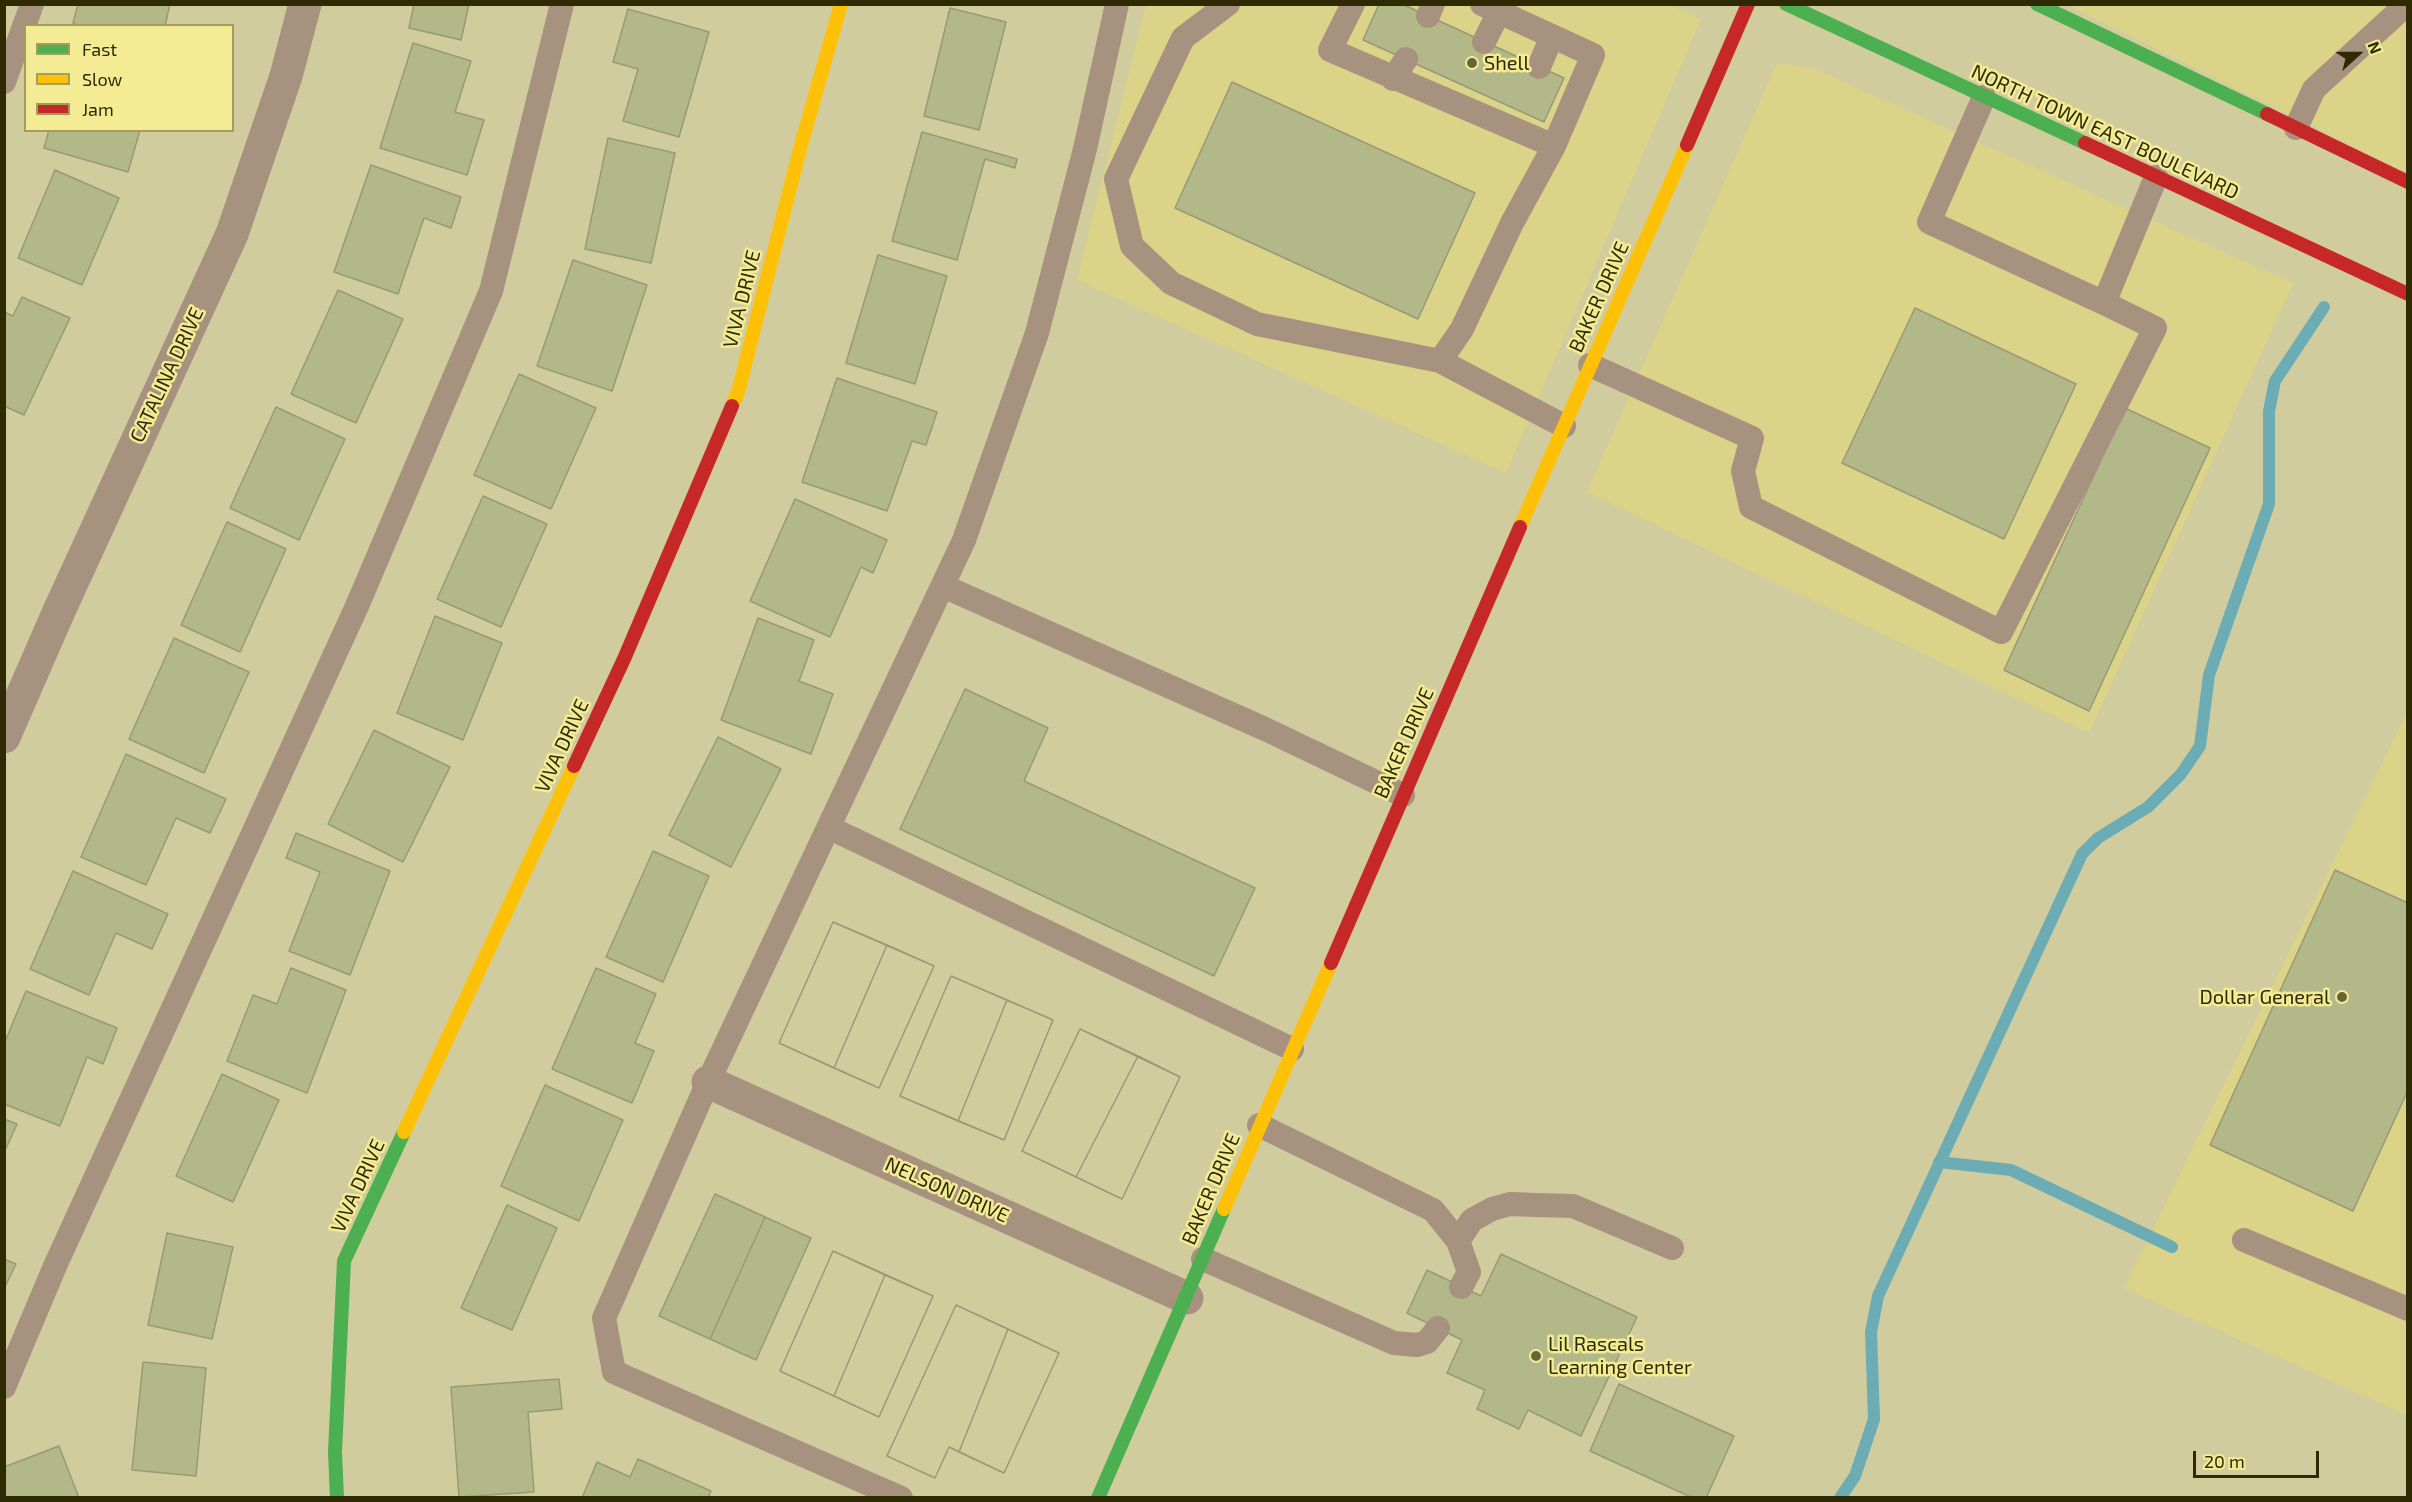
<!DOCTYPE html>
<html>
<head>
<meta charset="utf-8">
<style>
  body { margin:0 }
  #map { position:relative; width:2412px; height:1502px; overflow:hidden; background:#d1cc9d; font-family:"Exo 2",sans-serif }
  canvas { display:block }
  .frame { position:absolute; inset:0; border:6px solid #2e2a04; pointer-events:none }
  .legend { position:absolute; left:24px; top:24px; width:210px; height:108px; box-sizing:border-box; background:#f4ec94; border:2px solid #a59e5a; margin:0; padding:8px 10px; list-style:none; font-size:18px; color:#2e2a04 }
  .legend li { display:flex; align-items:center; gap:12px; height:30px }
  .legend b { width:30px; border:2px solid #a59e5a }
  .north { position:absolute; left:2328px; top:24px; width:60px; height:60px; -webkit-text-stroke:4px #f4ec94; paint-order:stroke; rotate:69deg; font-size:16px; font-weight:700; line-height:24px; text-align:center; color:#2e2a04 }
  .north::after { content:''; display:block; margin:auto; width:21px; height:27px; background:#2e2a04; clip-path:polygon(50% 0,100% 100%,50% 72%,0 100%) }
  .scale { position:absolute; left:2193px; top:1451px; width:126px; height:27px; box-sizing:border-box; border:3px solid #2e2a04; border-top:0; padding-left:8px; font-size:18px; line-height:21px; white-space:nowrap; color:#2e2a04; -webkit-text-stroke:4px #f4ec94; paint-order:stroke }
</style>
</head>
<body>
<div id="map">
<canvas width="2412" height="1502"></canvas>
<div class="frame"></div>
<ul class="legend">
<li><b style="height:8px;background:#4caf50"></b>Fast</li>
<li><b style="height:8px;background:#ffc107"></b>Slow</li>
<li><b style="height:8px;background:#c62828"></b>Jam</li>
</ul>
<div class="north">N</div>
<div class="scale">20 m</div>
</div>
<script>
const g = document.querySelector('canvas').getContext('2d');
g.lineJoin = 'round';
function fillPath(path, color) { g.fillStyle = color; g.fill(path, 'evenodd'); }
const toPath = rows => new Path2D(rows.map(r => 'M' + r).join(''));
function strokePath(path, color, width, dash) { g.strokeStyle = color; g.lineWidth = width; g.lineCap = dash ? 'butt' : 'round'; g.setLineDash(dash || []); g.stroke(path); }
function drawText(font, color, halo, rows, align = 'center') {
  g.font = font + ' "Exo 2",sans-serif'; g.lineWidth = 5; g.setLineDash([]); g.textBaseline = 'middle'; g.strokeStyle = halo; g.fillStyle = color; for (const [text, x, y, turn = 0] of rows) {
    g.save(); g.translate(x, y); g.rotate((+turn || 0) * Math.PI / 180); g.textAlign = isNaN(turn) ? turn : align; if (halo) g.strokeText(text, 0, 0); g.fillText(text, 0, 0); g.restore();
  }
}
fillPath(toPath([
  [1668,4,1701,19,1506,473,1077,280,1146,5],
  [2068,5,2407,5,2407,173],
  [1777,63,1812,68,2293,283,2089,733,1587,492],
  [2407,712,2407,1415,2124,1288]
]), '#dad388');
strokePath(toPath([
  [1939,1162,2011,1170,2172,1247],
  [1840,1498,1855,1476,1874,1419,1871,1332,1878,1296,2082,854,2098,838,2148,807,2181,774,2200,746,2209,675,2269,504,2269,411,2275,381,2324,307]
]), '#6cacb5', 12);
const building = toPath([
  [78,4,170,4,165,26,80,26,73,23,78,4],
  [414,4,469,4,461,40,409,28,414,4],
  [1379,4,1402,4,1564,78,1544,122,1363,40,1379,4],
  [950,8,1006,22,979,130,924,116,950,8],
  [628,9,709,32,679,137,623,121,638,69,613,62,628,9],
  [413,43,471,61,455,112,484,120,467,175,380,148,413,43],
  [1232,82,1475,193,1418,319,1175,208,1232,82],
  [49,130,140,130,128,172,44,148,49,130],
  [922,132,1017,159,1015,168,985,159,957,260,892,241,922,132],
  [608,138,675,153,651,263,585,249,608,138],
  [371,165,461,197,451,228,424,218,398,294,334,272,371,165],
  [55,170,119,198,82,285,18,258,55,170],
  [878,255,947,276,915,384,846,363,878,255],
  [573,260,647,285,612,391,537,366,573,260],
  [338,290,403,319,356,423,291,394,338,290],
  [22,297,70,318,24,415,4,406,4,312,13,316,22,297],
  [1915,308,2076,384,2004,539,1842,463,1915,308],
  [519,374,596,408,551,509,474,475,519,374],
  [837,378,937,412,926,445,912,441,887,511,802,482,837,378],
  [276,407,345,439,299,540,230,508,276,407],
  [2125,408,2210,448,2089,711,2004,670,2125,408],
  [483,496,547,524,501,627,437,599,483,496],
  [795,499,887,540,873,573,861,567,830,637,750,601,795,499],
  [227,522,286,549,240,652,181,625,227,522],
  [435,616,502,643,463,740,397,713,435,616],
  [758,618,814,640,799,681,833,694,811,754,721,720,758,618],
  [174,638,249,672,204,773,129,739,174,638],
  [965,689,1048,728,1024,781,1255,888,1214,976,900,829,965,689],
  [374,730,450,767,403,862,328,824,374,730],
  [718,737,781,769,731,867,669,835,718,737],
  [126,754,226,799,210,833,176,818,146,885,81,857,126,754],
  [296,833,390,871,350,975,289,951,320,872,286,858,296,833],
  [653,851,709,876,663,982,606,957,653,851],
  [2335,870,2408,903,2408,1090,2353,1211,2210,1145,2335,870],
  [73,871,168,914,152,949,116,933,89,995,30,969,73,871],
  [833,922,934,966,879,1088,779,1043,833,922],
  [833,922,887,945,834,1068,779,1043,833,922],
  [887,945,934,966,879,1088,834,1068,887,945],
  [291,968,346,990,307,1093,227,1061,253,995,277,1004,291,968],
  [596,968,656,994,635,1043,654,1051,632,1103,552,1069,596,968],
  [951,976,1053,1020,1004,1140,900,1096,951,976],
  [951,976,1007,1000,958,1121,900,1096,951,976],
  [26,991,117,1028,103,1064,87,1057,60,1126,4,1104,4,1044,26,991],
  [1007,1000,1053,1020,1004,1140,958,1121,1007,1000],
  [1080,1029,1180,1077,1122,1199,1022,1151,1080,1029],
  [1080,1029,1138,1056,1076,1177,1022,1151,1080,1029],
  [1138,1056,1180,1077,1122,1199,1076,1177,1138,1056],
  [222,1074,279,1100,233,1202,176,1176,222,1074],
  [545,1085,623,1120,579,1221,501,1186,545,1085],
  [4,1119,17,1124,4,1153,4,1119],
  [715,1194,765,1217,710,1339,659,1316,715,1194],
  [507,1205,557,1228,512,1330,461,1308,507,1205],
  [765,1217,811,1238,756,1360,710,1339,765,1217],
  [167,1233,233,1247,212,1339,148,1325,167,1233],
  [833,1251,933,1296,879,1417,780,1371,833,1251],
  [833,1251,885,1275,834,1396,780,1371,833,1251],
  [1501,1254,1637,1317,1581,1436,1528,1410,1519,1429,1477,1409,1485,1390,1447,1373,1462,1340,1407,1313,1427,1270,1481,1296,1501,1254],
  [4,1259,16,1264,4,1289,4,1259],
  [885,1275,933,1296,879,1417,834,1396,885,1275],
  [956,1305,1059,1353,1004,1473,949,1447,935,1478,887,1456,956,1305],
  [956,1305,1008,1329,959,1452,949,1447,935,1478,887,1456,956,1305],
  [1008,1329,1059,1353,1004,1473,959,1452,1008,1329],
  [143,1362,206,1368,196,1476,132,1470,143,1362],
  [559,1379,562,1409,528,1412,534,1492,459,1497,451,1387,559,1379],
  [1619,1384,1734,1436,1706,1498,1693,1498,1590,1451,1619,1384],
  [59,1446,79,1498,4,1498,4,1467,59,1446],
  [638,1459,711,1491,708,1498,582,1498,597,1462,630,1477,638,1459]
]);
fillPath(building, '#b3b889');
strokePath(building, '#989a76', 1.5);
strokePath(toPath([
  [1228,4,1183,38,1116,179,1132,246,1171,283,1257,324,1440,361],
  [1353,4,1330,50,1554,146,1512,223,1462,329,1440,361,1564,426],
  [1482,4,1593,55,1554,146],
  [1428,16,1433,4],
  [1484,42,1499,12],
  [1539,67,1552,36],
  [1393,79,1406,59],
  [4,82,32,4],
  [1984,97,1929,222,2104,303,2156,177],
  [2296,128,2314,89,2407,4],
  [1590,365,1752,438,1743,471,1751,507,2001,632,2155,328,2104,303],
  [943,586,1265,729,1403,795],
  [830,828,1292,1049],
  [1259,1125,1433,1210,1458,1241,1469,1272,1461,1287],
  [2244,1240,2408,1309],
  [1458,1241,1472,1220,1492,1209,1510,1204,1537,1205,1573,1206,1672,1248],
  [1203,1259,1394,1343,1417,1345,1427,1342,1438,1328],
  [4,1387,55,1266,357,606,491,291,562,4],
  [901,1498,614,1372,604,1318,708,1082,964,540,1037,333,1085,149,1117,4]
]), '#a6927e', 24);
strokePath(toPath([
  [4,737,59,611,232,234,286,76,305,4],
  [708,1082,1187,1298]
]), '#a6927e', 33);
strokePath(toPath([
  [1786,4,2085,143],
  [2037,4,2267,114],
  [337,1498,335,1452,344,1261,404,1132],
  [1098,1498,1224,1209]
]), '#4caf50', 14);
strokePath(toPath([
  [732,406,738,392,801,145,841,4],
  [1520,527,1687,145],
  [404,1132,574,766],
  [1224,1209,1331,963]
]), '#ffc107', 14);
strokePath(toPath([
  [2267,114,2408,182],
  [2085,143,2408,294],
  [1687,145,1748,4],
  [574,766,624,659,732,406],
  [1331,963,1520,527]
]), '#c62828', 14);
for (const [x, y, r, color] of [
  [1472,63,6,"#67633a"],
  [2342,997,6,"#67633a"],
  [1536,1356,6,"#67633a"]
]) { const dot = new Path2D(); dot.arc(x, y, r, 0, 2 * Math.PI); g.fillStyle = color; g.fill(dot); strokePath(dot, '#f4ec94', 2); }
drawText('20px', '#2e2a04', '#f4ec94', [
  ["Shell",1484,63],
  ["Dollar General",2330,997,"right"],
  ["Lil Rascals",1548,1344],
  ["Learning Center",1548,1367]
], 'left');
drawText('20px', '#2e2a04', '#f4ec94', [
  ["NORTH TOWN EAST BOULEVARD",2105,132,25],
  ["BAKER DRIVE",1599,297,-66],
  ["VIVA DRIVE",742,299,-76],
  ["CATALINA DRIVE",167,375,-65],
  ["BAKER DRIVE",1404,743,-66],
  ["VIVA DRIVE",562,746,-65],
  ["VIVA DRIVE",358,1186,-65],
  ["BAKER DRIVE",1211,1189,-67],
  ["NELSON DRIVE",947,1190,24]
]);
</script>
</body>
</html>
